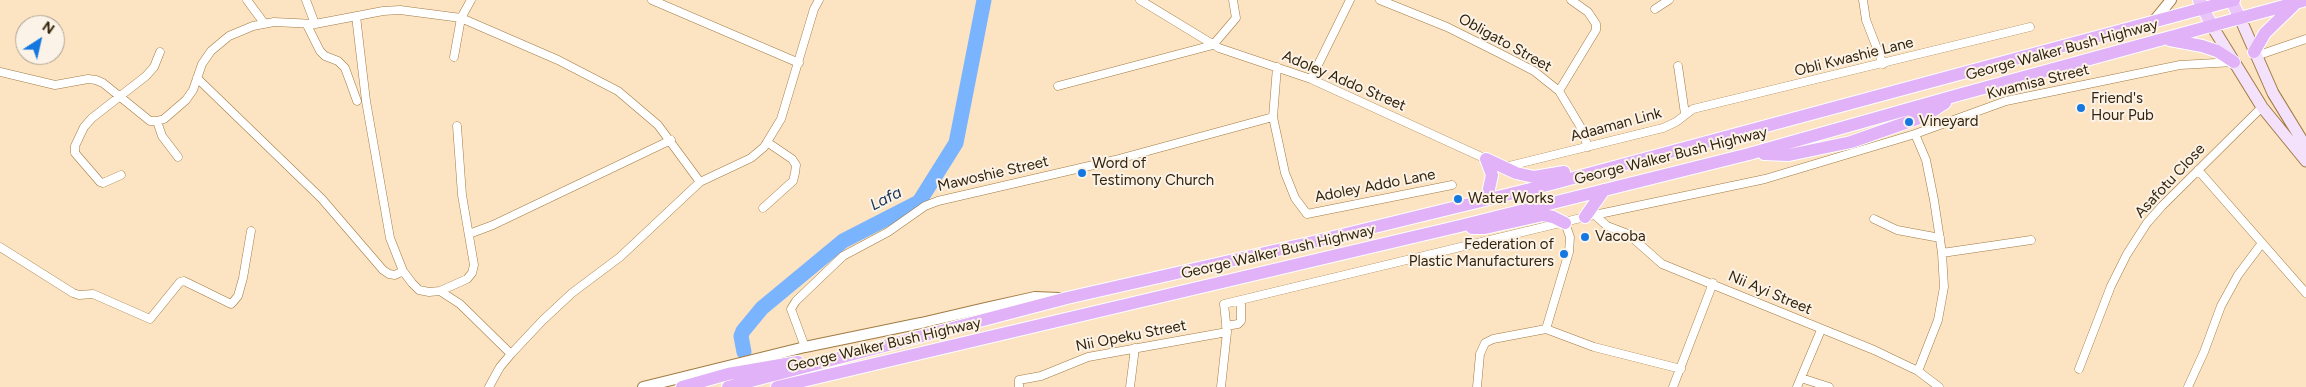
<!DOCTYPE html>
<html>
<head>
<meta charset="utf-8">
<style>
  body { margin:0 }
  #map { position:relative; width:2306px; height:387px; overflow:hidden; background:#fce3c1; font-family:Figtree,sans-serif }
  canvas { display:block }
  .north { position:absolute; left:15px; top:15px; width:50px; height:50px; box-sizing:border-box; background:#fbf3e8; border:1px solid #aba090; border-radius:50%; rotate:35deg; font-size:14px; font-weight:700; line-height:20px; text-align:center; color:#34240c }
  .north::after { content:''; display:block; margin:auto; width:18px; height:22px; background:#1478e0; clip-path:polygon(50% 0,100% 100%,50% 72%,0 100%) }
</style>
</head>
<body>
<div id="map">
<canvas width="2306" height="387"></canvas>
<div class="north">N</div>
</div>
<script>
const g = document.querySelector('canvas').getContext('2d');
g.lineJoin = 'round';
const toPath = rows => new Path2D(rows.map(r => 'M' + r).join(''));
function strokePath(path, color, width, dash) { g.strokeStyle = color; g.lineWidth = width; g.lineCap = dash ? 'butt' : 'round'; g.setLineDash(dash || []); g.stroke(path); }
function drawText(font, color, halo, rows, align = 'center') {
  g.font = font + ' Figtree,sans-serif'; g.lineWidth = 4; g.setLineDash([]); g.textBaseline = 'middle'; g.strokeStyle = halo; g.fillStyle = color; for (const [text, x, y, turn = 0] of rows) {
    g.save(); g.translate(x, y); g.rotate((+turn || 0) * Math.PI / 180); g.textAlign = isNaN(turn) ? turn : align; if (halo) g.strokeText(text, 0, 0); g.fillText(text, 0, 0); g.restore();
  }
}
strokePath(toPath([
  [744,352,741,336,743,331,762,308,843,241,919,202,956,143,984,0]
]), '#7ab4fe', 15);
const minor = toPath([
  [247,0,264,23],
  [306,0,315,24],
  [652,0,799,63],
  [1140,0,1219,48,1311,79,1486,159],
  [1380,0,1447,27,1501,54,1534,71,1559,91],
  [1571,0,1588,12,1596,24,1596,30,1559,91,1580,126,1588,147],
  [1863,0,1866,20,1883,64],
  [1655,9,1669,0],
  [356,16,366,101,390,238,403,271,412,283,419,290,429,292,440,291,467,279,472,273,474,265,462,195,457,126],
  [307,25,320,51,325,56,338,61,345,68,357,101],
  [2256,56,2306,39],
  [454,57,461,18,471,0],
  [1678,66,1685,114],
  [1277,67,1273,117,1285,173,1295,198,1307,214,1452,185],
  [0,72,55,85,88,79,96,80,103,83,150,121,157,121,164,119,186,100,193,90,202,64,211,51,229,36,253,26,274,22,315,24,383,11,400,10,461,18,558,60,618,91,658,125,700,182],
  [197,78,322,199,383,270,389,274,395,275,403,271],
  [1311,79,1350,0],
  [1058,86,1213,45,1236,18,1233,0],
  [157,121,162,136,178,157],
  [1915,134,1926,160,1934,200,1942,253,1944,287,1938,320,1918,371],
  [1505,167,1663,128,1676,122,1693,109,2030,27],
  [2198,170,2306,293],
  [121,175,103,183,100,182,75,153,75,146,84,127,92,118,146,76,154,67,160,52],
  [763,208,793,181,795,173,796,165,792,159,767,142],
  [1596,216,1607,226,1628,234,1662,264,1874,350,1918,371,1939,387],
  [1874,219,1897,230,1940,238],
  [469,234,493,225,671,140],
  [0,247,73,293,79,295,93,294,150,319,180,282,184,281,231,304,233,302,238,296,243,278,251,231],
  [1942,253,2031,240],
  [440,291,460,304,511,354],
  [1226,326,1238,324,1241,321,1241,300],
  [1546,329,1594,347,1681,369],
  [1546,329,1569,252,1570,237,1565,223],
  [805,347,791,309,796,301,843,256,888,232,925,206,938,201,1115,160,1273,117],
  [2079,369,2111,286,2127,254,2147,223,2162,206,2262,107],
  [1801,378,1829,387],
  [489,387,500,367,511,354,542,321,572,293,620,257,700,182,751,158,764,147,781,119,814,9,819,0],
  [1019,387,1019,380,1041,376,1088,357,1227,332],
  [1130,387,1135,348],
  [1221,387,1227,332,1224,304,1585,217,1765,179,1915,134,2006,101,2180,65,2234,62],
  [1477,387,1480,354,1485,343,1493,339,1546,329],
  [1673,387,1713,283],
  [1797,387,1821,330],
  [2188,387,2204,352,2221,306,2238,275,2262,243]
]);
const tertiary = toPath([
  [2153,22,2171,0],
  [643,387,805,347,921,323,985,308,1035,297,1059,298]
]);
const secondary = toPath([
  [2240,18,2273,93,2306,147],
  [2212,26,2262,107,2306,161]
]);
const primary = toPath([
  [2199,0,2212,26],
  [2231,0,2240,18]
]);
const trunk = toPath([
  [2170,40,2202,46,2217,51,2234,62],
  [2254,52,2265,33,2294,5],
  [1764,154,1789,155,1851,142,1925,116,1945,103],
  [1486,159,1516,173,1534,177,1564,172],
  [1486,159,1492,175,1487,198],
  [1585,217,1604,190],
  [1472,228,1485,228,1543,215,1553,217,1565,223],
  [682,387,728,374,798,362],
  [728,387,1067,298,1313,242,1551,184,2234,0],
  [777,387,1460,226,1749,154,1958,95,2306,0]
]);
strokePath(minor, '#a17b43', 9);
strokePath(tertiary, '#a17b43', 12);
strokePath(secondary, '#a17b43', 13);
strokePath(primary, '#fff', 14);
strokePath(trunk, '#fff', 14);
strokePath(minor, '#fff', 8);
strokePath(tertiary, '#fff', 10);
strokePath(secondary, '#f4e2fd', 11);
strokePath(primary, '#e9c5fa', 12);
strokePath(trunk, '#e2b2f8', 12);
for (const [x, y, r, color] of [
  [2081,108,5,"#1478e0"],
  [1909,122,5,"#1478e0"],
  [1082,173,5,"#1478e0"],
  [1458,199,5,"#1478e0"],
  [1585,237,5,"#1478e0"],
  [1564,254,5,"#1478e0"]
]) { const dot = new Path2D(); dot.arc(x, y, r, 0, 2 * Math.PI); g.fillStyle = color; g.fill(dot); strokePath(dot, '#fbf3e8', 2); }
drawText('15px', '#34240c', '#fbf3e8', [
  ["Obligato Street",1505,43,29],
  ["George Walker Bush Highway",2062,50,-15],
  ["Obli Kwashie Lane",1854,57,-14],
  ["Adoley Addo Street",1344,81,23],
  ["Kwamisa Street",2038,82,-14],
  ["Adaaman Link",1616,125,-15],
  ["George Walker Bush Highway",1671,156,-14],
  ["Mawoshie Street",993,174,-13],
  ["Asafotu Close",2170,181,-47],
  ["Adoley Addo Lane",1375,186,-11],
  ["George Walker Bush Highway",1278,252,-13],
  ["Nii Ayi Street",1770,293,23],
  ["Nii Opeku Street",1131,336,-11],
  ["George Walker Bush Highway",884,345,-13]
]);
drawText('15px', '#34240c', '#fbf3e8', [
  ["Friend's",2091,99],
  ["Hour Pub",2091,116],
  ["Vineyard",1919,122],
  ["Word of",1092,164],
  ["Testimony Church",1092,181],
  ["Water Works",1468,199],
  ["Vacoba",1595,237],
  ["Federation of",1554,245,"right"],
  ["Plastic Manufacturers",1554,262,"right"]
], 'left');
drawText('italic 16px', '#143256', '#fbf3e8', [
  ["Lafa",886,199,-27]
]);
</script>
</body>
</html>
